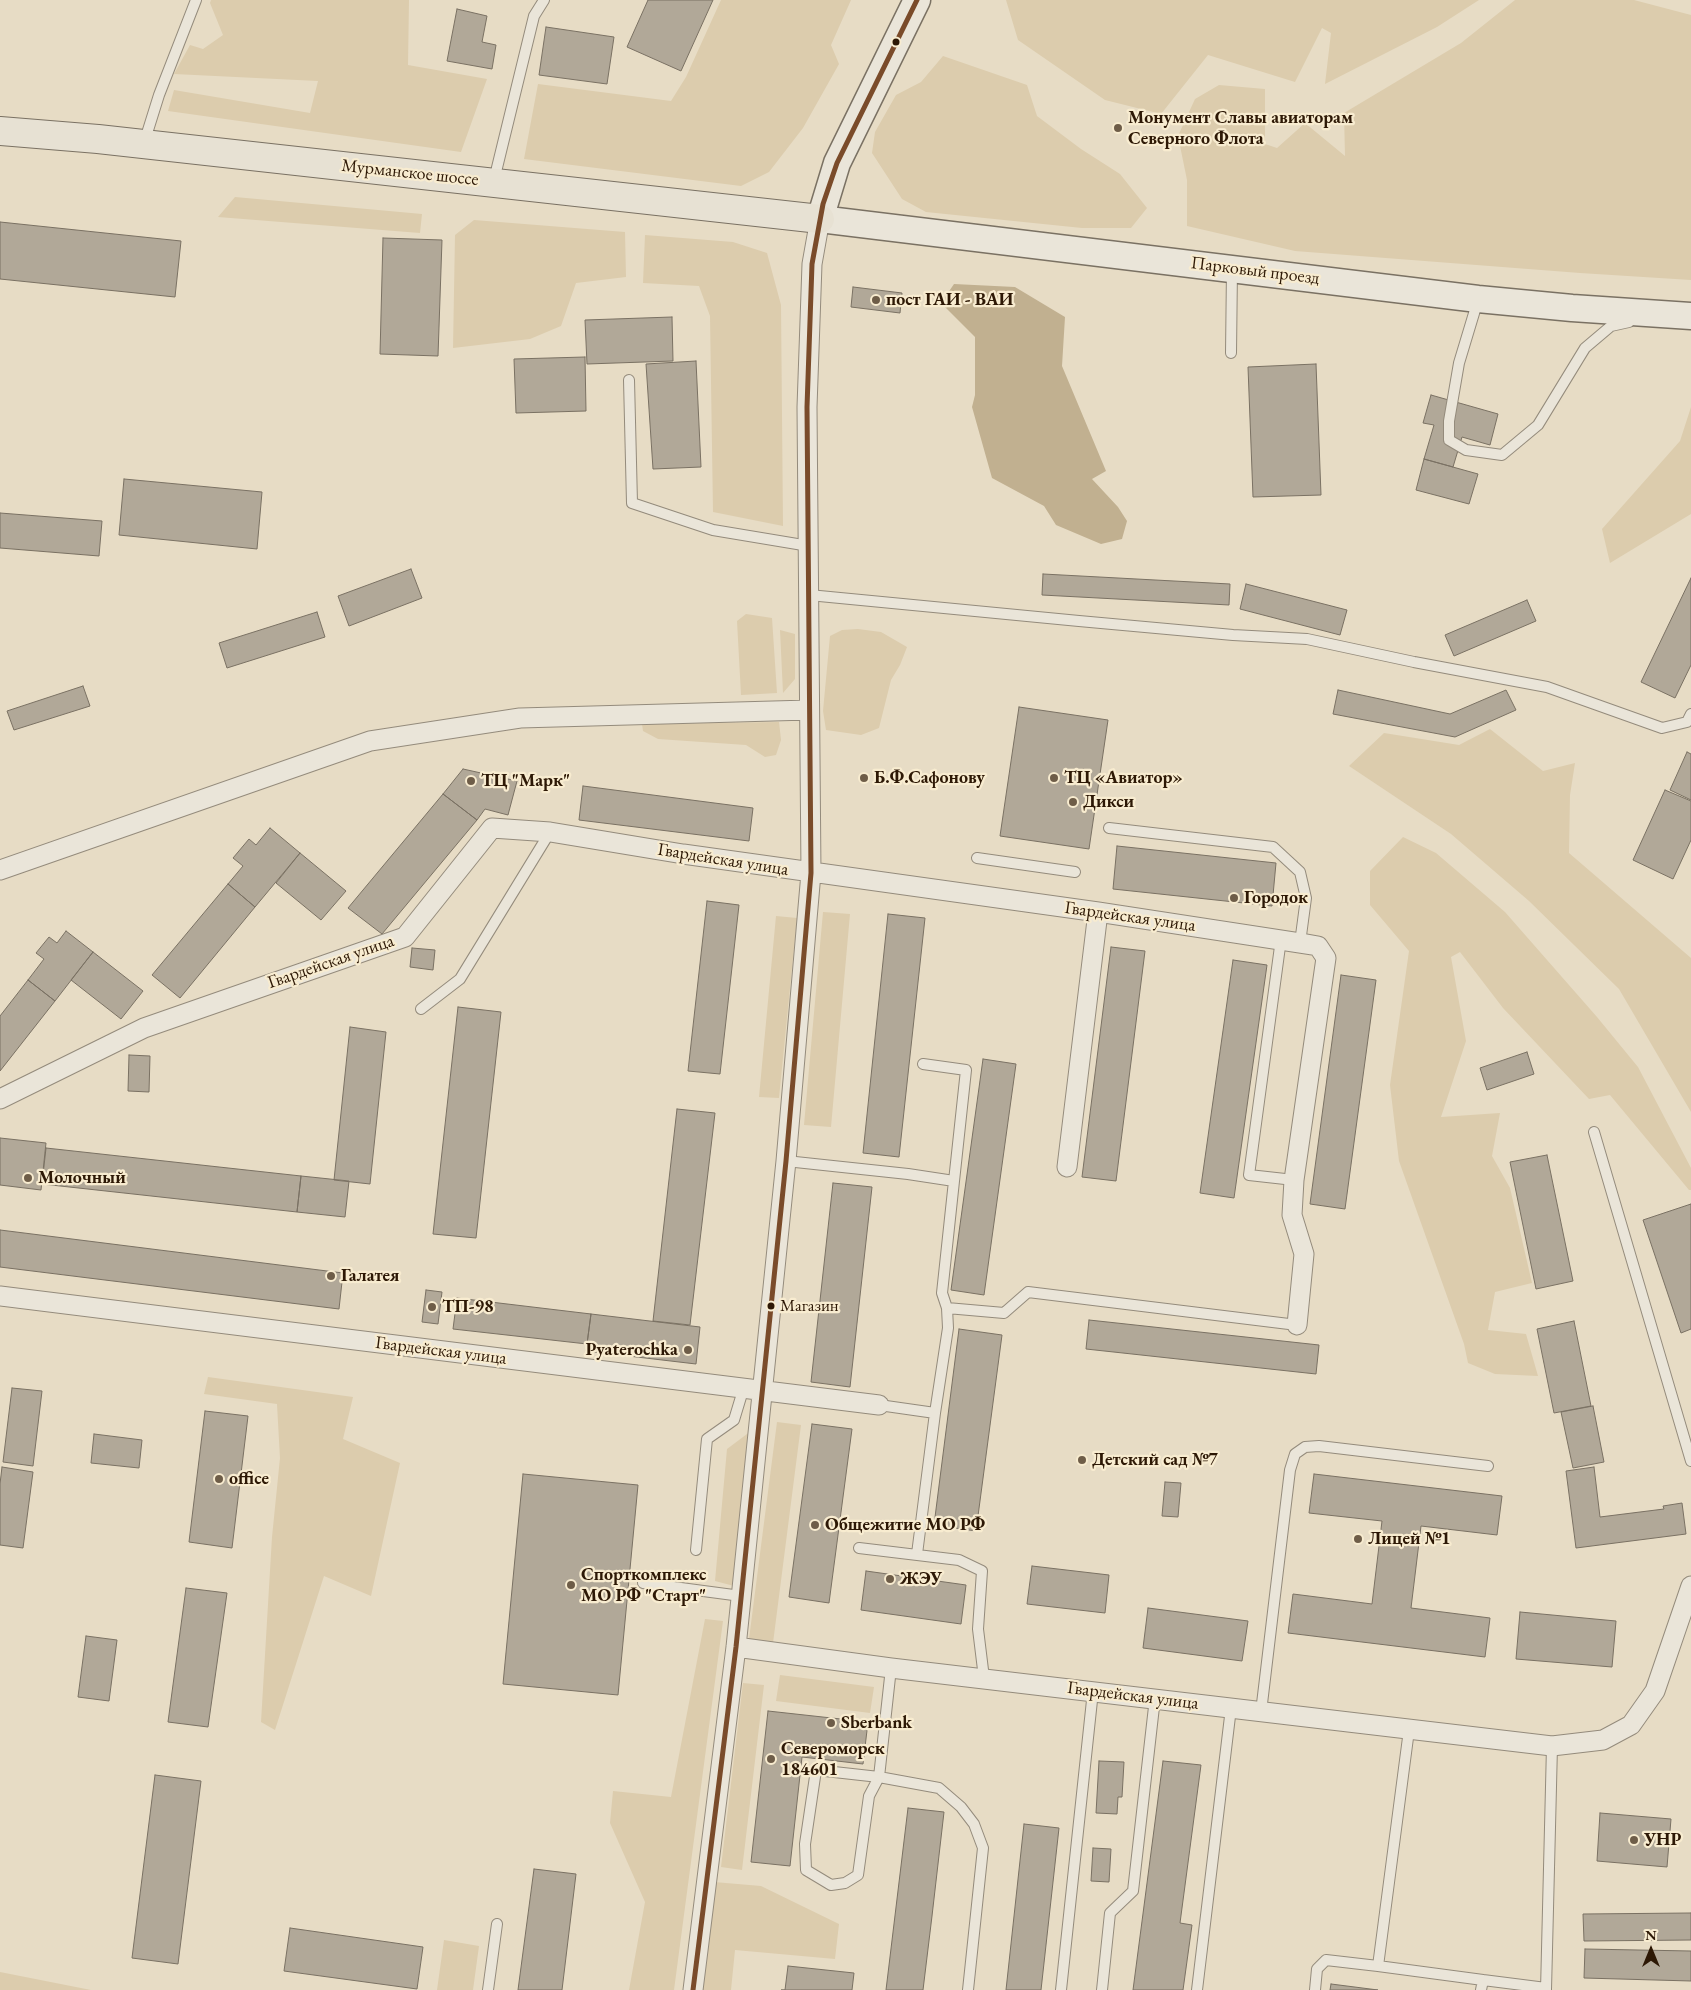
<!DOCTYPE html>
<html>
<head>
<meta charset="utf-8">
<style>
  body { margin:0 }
  #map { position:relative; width:1691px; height:1990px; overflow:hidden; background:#e7dcc5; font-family:"EB Garamond",serif }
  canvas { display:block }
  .north { position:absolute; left:1626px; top:1925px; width:50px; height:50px; -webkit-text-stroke:4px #f8ecd0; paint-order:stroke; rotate:0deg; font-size:14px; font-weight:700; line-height:20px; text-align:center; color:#2d1805 }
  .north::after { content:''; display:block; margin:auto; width:18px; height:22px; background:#2d1805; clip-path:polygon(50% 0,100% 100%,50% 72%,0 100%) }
</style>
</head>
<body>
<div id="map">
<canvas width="1691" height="1990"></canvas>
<div class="north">N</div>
</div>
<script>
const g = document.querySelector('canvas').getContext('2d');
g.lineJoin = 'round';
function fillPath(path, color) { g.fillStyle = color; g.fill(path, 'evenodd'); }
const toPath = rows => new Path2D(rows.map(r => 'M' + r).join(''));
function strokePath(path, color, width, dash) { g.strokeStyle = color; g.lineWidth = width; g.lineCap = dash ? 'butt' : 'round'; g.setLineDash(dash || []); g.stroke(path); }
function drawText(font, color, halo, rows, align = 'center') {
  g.font = font + ' "EB Garamond",serif'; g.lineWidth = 4.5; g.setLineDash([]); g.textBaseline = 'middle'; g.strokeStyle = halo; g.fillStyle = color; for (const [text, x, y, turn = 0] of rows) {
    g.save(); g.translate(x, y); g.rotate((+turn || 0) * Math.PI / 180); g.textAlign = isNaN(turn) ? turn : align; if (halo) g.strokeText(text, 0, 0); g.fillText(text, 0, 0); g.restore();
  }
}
fillPath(toPath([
  [211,0,409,0,408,65,487,79,461,152,168,111,174,90,310,113,318,81,174,74,190,45,203,49,223,35,210,3],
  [721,0,851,0,831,45,839,64,803,128,769,172,741,186,524,159,538,84,671,101,686,77],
  [1006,0,1479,0,1437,27,1325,84,1331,33,1322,28,1295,82,1208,55,1161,114,1105,100,1018,40],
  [1515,0,1634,0,1691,15,1691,280,1580,273,1295,251,1187,226,1187,180,1178,136,1195,99,1219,85,1265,89,1265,144,1277,148,1305,123,1345,156,1344,113,1461,43],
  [943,56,1027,85,1037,116,1081,149,1120,174,1147,208,1131,228,1082,228,926,212,902,199,872,153,875,132,896,95,921,82],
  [235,197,422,214,420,233,218,217],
  [474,220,625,232,626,277,576,283,561,326,530,339,453,348,455,235],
  [645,235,733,242,767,253,781,305,783,526,713,512,710,316,699,286,643,283],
  [1691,407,1691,514,1610,563,1602,529,1680,441],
  [746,614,772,618,777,693,741,695,737,621],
  [858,629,881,632,907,647,900,665,891,680,879,728,861,735,826,730,823,711,830,636,842,630],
  [780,630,795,634,795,679,783,693],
  [779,722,781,740,776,755,765,757,746,745,658,739,643,731,642,724],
  [1490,729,1543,771,1575,763,1570,795,1569,853,1691,958,1691,1112,1619,989,1529,901,1451,834,1349,766,1384,733,1459,745],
  [1403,837,1436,853,1505,912,1597,1017,1638,1067,1691,1168,1691,1190,1689,1190,1610,1095,1589,1099,1503,1008,1460,952,1451,957,1466,1041,1441,1117,1500,1113,1492,1156,1510,1188,1532,1283,1495,1292,1488,1330,1526,1334,1538,1376,1495,1374,1468,1363,1464,1344,1399,1161,1390,1085,1409,951,1370,905,1370,871],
  [823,912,850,914,831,1127,804,1125],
  [776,916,797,918,779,1098,759,1097],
  [208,1377,353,1397,343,1439,400,1463,371,1596,324,1576,275,1730,261,1722,272,1537,280,1458,277,1404,204,1394],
  [777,1422,801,1425,773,1643,749,1639],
  [751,1431,734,1586,715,1581,727,1449],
  [705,1619,723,1621,674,1990,629,1990,645,1902,610,1823,613,1791,671,1797],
  [780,1675,874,1687,870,1713,776,1701],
  [743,1683,764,1685,742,1870,721,1867],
  [714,1882,761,1886,839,1924,835,1959,735,1950,731,1990,701,1990],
  [444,1940,479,1946,473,1990,437,1990],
  [0,1972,91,1990,0,1990]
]), '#dcccad');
fillPath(toPath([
  [954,284,1015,287,1065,317,1062,366,1106,471,1092,479,1118,507,1127,521,1122,539,1101,544,1056,525,1044,506,992,478,972,407,975,395,975,337,941,303]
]), '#c1b090');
const building = toPath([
  [648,0,713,0,681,71,627,47,648,0],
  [457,9,487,16,482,42,496,45,492,69,447,61,457,9],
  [546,27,614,37,607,84,539,75,546,27],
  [0,222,181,241,175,297,0,279,0,222],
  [383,238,442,240,438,356,380,354,383,238],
  [853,287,902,293,900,313,851,307,853,287],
  [672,317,673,361,587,364,585,320,672,317],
  [585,357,586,411,516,413,514,359,585,357],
  [696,361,701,467,653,469,646,364,696,361],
  [1316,364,1321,495,1253,497,1248,367,1316,364],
  [1431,395,1498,414,1490,445,1462,437,1453,467,1424,459,1434,425,1423,423,1431,395],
  [1424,459,1478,474,1469,504,1416,490,1424,459],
  [124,479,262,492,257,549,119,535,124,479],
  [0,513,102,521,99,556,0,548,0,513],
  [411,569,422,598,349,626,338,596,411,569],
  [1043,574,1230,584,1229,605,1042,595,1043,574],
  [1691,578,1691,665,1675,698,1641,682,1691,578],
  [1246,584,1347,610,1340,635,1240,609,1246,584],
  [1527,600,1536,621,1454,656,1445,635,1527,600],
  [317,612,325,637,227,668,219,643,317,612],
  [83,686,90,706,14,730,7,711,83,686],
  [1338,690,1450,714,1506,690,1516,710,1455,737,1333,714,1338,690],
  [1019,707,1108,720,1089,849,1000,836,1019,707],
  [1687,752,1691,754,1691,800,1670,790,1687,752],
  [463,769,517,781,508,815,485,809,477,820,443,794,463,769],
  [583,786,753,808,749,841,579,820,583,786],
  [1665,790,1691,801,1691,840,1673,879,1633,860,1665,790],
  [443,794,477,820,382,934,348,908,443,794],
  [270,828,300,853,255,907,228,884,243,866,233,858,249,839,256,845,270,828],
  [1117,846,1276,863,1272,906,1113,889,1117,846],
  [300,853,346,891,321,920,276,883,300,853],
  [228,884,255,907,180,998,152,975,228,884],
  [707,901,739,905,720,1074,688,1071,707,901],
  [888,914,925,918,899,1157,863,1153,888,914],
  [66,931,93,952,55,1001,28,980,44,959,36,953,49,937,57,943,66,931],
  [1111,947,1145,951,1116,1181,1082,1177,1111,947],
  [412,948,435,950,433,970,410,967,412,948],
  [93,952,143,991,121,1019,71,980,93,952],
  [1233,960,1267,965,1234,1198,1200,1193,1233,960],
  [1341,975,1376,980,1345,1209,1310,1204,1341,975],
  [28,980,55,1001,0,1071,0,1016,28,980],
  [458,1007,501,1012,476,1238,433,1234,458,1007],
  [350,1027,386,1032,370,1184,334,1180,350,1027],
  [1527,1052,1534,1074,1487,1090,1480,1068,1527,1052],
  [129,1055,150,1056,149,1092,128,1091,129,1055],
  [983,1059,1016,1064,984,1295,951,1290,983,1059],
  [677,1109,715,1113,690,1325,653,1321,677,1109],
  [0,1138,46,1143,41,1190,0,1185,0,1138],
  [46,1148,301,1176,297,1212,42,1184,46,1148],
  [1547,1155,1573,1281,1536,1289,1510,1162,1547,1155],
  [301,1176,349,1181,345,1217,297,1212,301,1176],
  [833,1183,872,1187,850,1387,811,1382,833,1183],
  [1691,1204,1691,1329,1681,1333,1643,1220,1691,1204],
  [0,1230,343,1273,339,1309,0,1267,0,1230],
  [426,1290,442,1292,438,1324,422,1322,426,1290],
  [457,1298,591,1314,587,1344,453,1329,457,1298],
  [591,1314,700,1327,696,1364,586,1351,591,1314],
  [1089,1320,1319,1345,1316,1374,1086,1349,1089,1320],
  [1574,1321,1591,1406,1554,1413,1537,1329,1574,1321],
  [959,1329,1002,1335,976,1531,934,1525,959,1329],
  [12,1388,42,1391,33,1466,3,1462,12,1388],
  [1593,1406,1604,1462,1573,1468,1561,1412,1593,1406],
  [205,1411,248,1416,232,1548,189,1542,205,1411],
  [812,1424,852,1429,829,1603,789,1597,812,1424],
  [94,1434,142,1440,139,1468,91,1463,94,1434],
  [2,1467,33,1472,23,1548,0,1545,0,1484,2,1467],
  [1594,1467,1600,1517,1664,1509,1663,1506,1682,1503,1686,1534,1576,1548,1566,1471,1594,1467],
  [523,1474,638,1485,618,1695,503,1684,523,1474],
  [1314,1474,1502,1496,1497,1535,1421,1526,1411,1608,1490,1618,1485,1657,1288,1633,1293,1594,1372,1604,1382,1521,1309,1513,1314,1474],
  [1165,1482,1181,1483,1178,1517,1162,1516,1165,1482],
  [1032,1566,1109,1575,1105,1613,1027,1604,1032,1566],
  [866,1571,966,1585,961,1624,861,1610,866,1571],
  [186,1588,227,1593,208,1727,168,1722,186,1588],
  [1148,1608,1248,1621,1242,1661,1143,1648,1148,1608],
  [1520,1612,1616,1621,1612,1667,1516,1659,1520,1612],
  [86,1636,117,1640,109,1701,78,1697,86,1636],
  [768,1711,868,1722,863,1764,802,1757,790,1866,751,1862,768,1711],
  [1099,1761,1124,1762,1122,1797,1118,1797,1117,1814,1096,1813,1099,1761],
  [1163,1761,1201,1765,1180,1923,1192,1925,1183,1990,1133,1990,1163,1761],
  [155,1775,201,1781,178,1964,132,1958,155,1775],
  [908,1808,944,1812,932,1916,923,1990,886,1990,908,1808],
  [1600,1813,1671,1819,1667,1867,1597,1861,1600,1813],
  [1024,1824,1059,1828,1041,1990,1006,1990,1024,1824],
  [1093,1848,1111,1849,1109,1882,1091,1881,1093,1848],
  [534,1869,576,1874,562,1990,518,1990,534,1869],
  [1691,1913,1691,1940,1584,1941,1583,1914,1691,1913],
  [290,1928,423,1947,417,1989,284,1971,290,1928],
  [1585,1949,1691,1951,1691,1981,1584,1978,1585,1949],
  [788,1966,854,1973,852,1990,781,1990,785,1990,788,1966],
  [1331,1984,1378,1990,1330,1990,1331,1984]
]);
fillPath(building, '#b1a898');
strokePath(building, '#7a7163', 1);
const lane = toPath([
  [144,143,159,95,196,0],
  [494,180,534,16,544,0],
  [1478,300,1459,363,1449,421,1449,440,1466,450,1502,455,1538,425,1585,348,1611,326,1629,322],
  [1231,353,1232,269],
  [629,380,632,503,713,530,809,546],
  [809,595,1079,621,1233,635,1307,639,1414,662,1547,687,1662,728,1687,722,1691,714],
  [1109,828,1273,847,1300,872,1306,898,1300,943],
  [977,858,1075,872],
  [1281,939,1249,1175,1294,1180],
  [421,1009,460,979,550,832],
  [923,1064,966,1070,954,1181],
  [1594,1132,1691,1461],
  [786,1161,908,1174,954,1181,942,1293,947,1308,948,1328,935,1413],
  [947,1308,1004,1313,1028,1292,1297,1325],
  [879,1405,935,1413,917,1554],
  [859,1548,959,1560,982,1571,978,1629,984,1678],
  [696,1550,707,1439,734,1420,744,1387],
  [643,1583,741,1596],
  [891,1668,879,1777,939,1788,961,1807,974,1824,983,1848,968,1990],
  [1261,1712,1290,1470,1295,1454,1305,1447,1319,1446,1488,1466],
  [816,1770,879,1777,869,1796,858,1875,845,1883,831,1885,806,1870,805,1844,816,1770],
  [1378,1966,1483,1980,1481,1990],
  [1483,1980,1546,1988],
  [488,1990,497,1924],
  [1061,1990,1093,1691],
  [1102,1990,1110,1913,1133,1891,1155,1698],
  [1197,1990,1231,1708],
  [1315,1990,1317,1969,1326,1960,1378,1966,1409,1730],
  [1546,1990,1552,1746]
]);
const street = toPath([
  [0,870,370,741,520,718,809,710],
  [0,1099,144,1028,405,937,492,828,550,832,683,854,1098,912,1300,943,1318,946,1326,958,1294,1180,1292,1215,1304,1254,1297,1325],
  [1067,1167,1098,912],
  [0,1296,879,1405],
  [736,1647,891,1668,1552,1746,1603,1740,1631,1725,1655,1691,1691,1586],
  [693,1990,736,1647,786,1161,811,873,807,407,812,264,820,219]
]);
const secondary = toPath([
  [917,0,837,163,820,219,1478,299,1572,308,1691,316]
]);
const primary = toPath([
  [0,131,98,139,820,219]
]);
strokePath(lane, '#948b7c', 12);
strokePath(street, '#948b7c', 21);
strokePath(secondary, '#7a7163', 29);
strokePath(primary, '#7a7163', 30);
strokePath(lane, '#eae5d9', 10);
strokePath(street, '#eae5d9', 19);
strokePath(secondary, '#eae5d9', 26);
strokePath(primary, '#e7e1d3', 28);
strokePath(toPath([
  [693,1990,736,1647,786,1161,811,873,807,407,812,264,823,204,837,163,917,0]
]), '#7a4b2a', 5);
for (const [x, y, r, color] of [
  [896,42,4.5,"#2d1805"],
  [1118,128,5,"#6e5d48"],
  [876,300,5,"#6e5d48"],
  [864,778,5,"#6e5d48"],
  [1054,778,5,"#6e5d48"],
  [471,781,5,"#6e5d48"],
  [1073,802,5,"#6e5d48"],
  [1234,898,5,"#6e5d48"],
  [28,1178,5,"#6e5d48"],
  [331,1276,5,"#6e5d48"],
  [771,1306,4.5,"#2d1805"],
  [432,1307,5,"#6e5d48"],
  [688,1350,5,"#6e5d48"],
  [1082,1460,5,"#6e5d48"],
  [219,1479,5,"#6e5d48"],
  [815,1525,5,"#6e5d48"],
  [1358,1539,5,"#6e5d48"],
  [890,1579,5,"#6e5d48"],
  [571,1585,5,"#6e5d48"],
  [831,1723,5,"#6e5d48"],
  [771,1759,5,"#6e5d48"],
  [1634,1840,5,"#6e5d48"]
]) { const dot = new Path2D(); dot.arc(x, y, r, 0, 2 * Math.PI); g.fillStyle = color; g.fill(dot); strokePath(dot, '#f8ecd0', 2); }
drawText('17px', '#2d1805', '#f8ecd0', [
  ["Магазин",780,1306]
], 'left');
drawText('bold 18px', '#2d1805', '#f8ecd0', [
  ["Монумент Славы авиаторам",1128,118],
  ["Северного Флота",1128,139],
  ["пост ГАИ - ВАИ",886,300],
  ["Б.Ф.Сафонову",874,778],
  ["ТЦ «Авиатор»",1064,778],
  ["ТЦ \"Марк\"",481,781],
  ["Дикси",1083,802],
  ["Городок",1244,898],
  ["Молочный",38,1178],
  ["Галатея",341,1276],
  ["ТП-98",442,1307],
  ["Pyaterochka",678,1350,"right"],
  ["Детский сад №7",1092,1460],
  ["office",229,1479],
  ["Общежитие МО РФ",825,1525],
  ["Лицей №1",1368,1539],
  ["Спорткомплекс",581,1575],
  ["МО РФ \"Старт\"",581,1596],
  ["ЖЭУ",900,1579],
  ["Sberbank",841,1723],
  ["Североморск",781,1749],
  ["184601",781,1770],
  ["УНР",1644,1840]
], 'left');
drawText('18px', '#2d1805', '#f8ecd0', [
  ["Мурманское шоссе",410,173,6],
  ["Парковый проезд",1255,271,7],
  ["Гвардейская улица",723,860,9],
  ["Гвардейская улица",1130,917,8],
  ["Гвардейская улица",331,962,-19],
  ["Гвардейская улица",441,1351,7],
  ["Гвардейская улица",1133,1696,7]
]);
</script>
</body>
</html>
